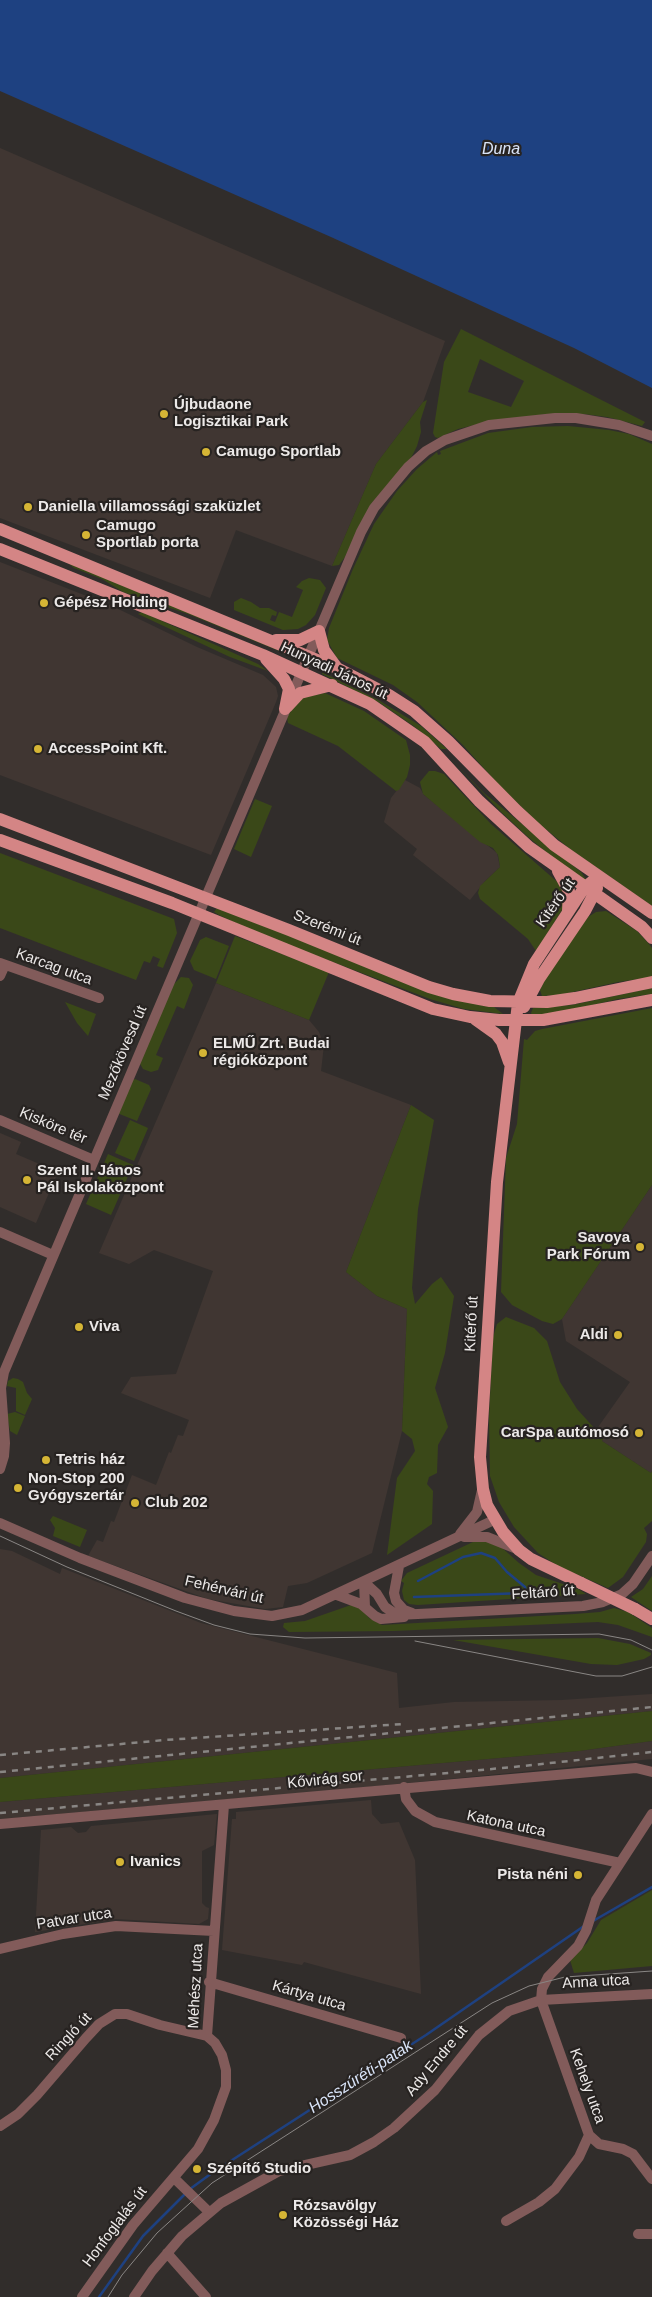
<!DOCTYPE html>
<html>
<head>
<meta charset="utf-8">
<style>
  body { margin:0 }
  canvas { display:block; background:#312d2b }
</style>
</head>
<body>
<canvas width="652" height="2297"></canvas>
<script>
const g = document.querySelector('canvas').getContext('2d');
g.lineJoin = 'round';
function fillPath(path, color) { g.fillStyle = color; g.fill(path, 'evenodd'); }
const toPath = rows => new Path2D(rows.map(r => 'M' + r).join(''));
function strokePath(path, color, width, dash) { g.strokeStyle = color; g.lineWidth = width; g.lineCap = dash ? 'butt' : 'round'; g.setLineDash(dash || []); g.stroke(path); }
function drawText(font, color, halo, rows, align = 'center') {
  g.font = font + ' Arial,sans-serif'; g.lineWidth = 4.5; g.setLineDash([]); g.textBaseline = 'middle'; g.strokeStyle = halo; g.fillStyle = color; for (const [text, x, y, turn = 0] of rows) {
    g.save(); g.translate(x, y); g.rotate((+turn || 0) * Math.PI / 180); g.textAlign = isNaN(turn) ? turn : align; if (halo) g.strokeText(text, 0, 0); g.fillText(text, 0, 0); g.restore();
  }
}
fillPath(toPath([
  [0,148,445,341,423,402,376,464,332,566,236,530,210,598,0,518],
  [0,562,112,606,197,647,263,675,276,687,278,696,276,702,211,855,0,775],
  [405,780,420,788,424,795,497,853,500,867,485,881,470,900,413,855,417,849,384,822,391,798],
  [216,983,309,1020,319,1032,324,1045,321,1071,411,1105,346,1272,377,1296,407,1309,402,1431,372,1553,307,1583,288,1586,283,1607,265,1609,208,1599,88,1556,97,1540,103,1542,111,1521,114,1522,132,1475,156,1485,169,1452,171,1453,178,1435,183,1436,189,1420,121,1393,131,1377,176,1374,213,1271,154,1250,129,1264,99,1253],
  [0,1133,21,1142,16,1154,58,1172,36,1223,0,1207],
  [652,1185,652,1471,651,1473,602,1441,605,1435,596,1430,630,1382,566,1341,562,1319],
  [0,1549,12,1551,60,1574,62,1568,201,1623,397,1673,399,1708,454,1702,562,1700,652,1694,652,1711,0,1778],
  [652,1741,652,1759,336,1790,0,1819,0,1802,579,1751],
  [371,1800,372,1814,381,1824,399,1822,415,1860,421,1994,304,1962,302,1965,222,1950,232,1819,236,1819,236,1812],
  [217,1814,214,1845,202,1851,202,1903,206,1907,209,1908,208,1919,199,1924,116,1919,35,1932,41,1830,71,1827,78,1833,86,1832,91,1826]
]), '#403632');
fillPath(toPath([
  [461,329,645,422,642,426,607,417,584,414,548,414,491,421,458,429,438,438,435,437,433,433,444,362],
  [480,359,524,381,511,407,468,392],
  [427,400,420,422,421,432,417,446,411,458,371,504,345,557,339,565,332,566,376,464,423,402],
  [568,426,609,430,629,434,652,444,652,906,570,849,536,821,498,784,463,745,417,702,393,685,337,658,327,640,329,628,353,569,374,524,397,491,417,469,437,452,438,455,441,454,440,451,488,433,532,427],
  [68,563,289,654,289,655,188,614,123,592,102,579,74,568],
  [309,578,320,580,326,588,315,615,306,625,298,629,283,630,234,610,234,602,241,598,251,602,260,608,269,608,277,612,276,616,272,615,270,620,275,622,279,612,292,617,303,590,296,587,302,581],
  [142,612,258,664,268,671,230,657,138,614],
  [322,672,380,701,421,726,447,749,441,749,415,727,380,703,322,674],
  [325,693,364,711,406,740,410,755,410,765,407,777,399,790,396,791,338,746,288,723,287,717,300,698],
  [450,758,484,793,581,872,587,881,557,861,528,837,501,812],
  [429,771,435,771,444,774,491,824,562,886,566,904,536,951,528,939,480,899,478,893,480,886,500,867,498,855,493,848,480,842,423,794,420,782],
  [255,799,272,806,251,857,234,849],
  [0,853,174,919,177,933,163,968,157,966,160,959,153,956,150,963,144,961,136,980,0,928],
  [217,908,480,1005,494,1007,503,1014,464,1009,430,999,257,933,219,915,214,912],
  [606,911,637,931,649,944,652,948,652,977,618,982,559,995,542,996,540,990,547,975,588,917,596,912],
  [235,936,329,972,309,1020,216,983],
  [206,937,229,946,216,979,194,970,190,961,200,940],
  [181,977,189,978,193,985,184,1009,177,1006,156,1055,163,1058,158,1070,151,1072,143,1069,139,1062,174,984],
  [652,988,652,994,618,999,558,1013,532,1015,531,1013,533,1008,572,1005],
  [65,1002,96,1014,88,1036,77,1023],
  [652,1008,652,1185,562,1319,553,1324,542,1321,512,1305,501,1292,506,1158,517,1124,524,1039,527,1040,535,1031,542,1029],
  [135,1079,149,1085,151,1089,137,1121,117,1113,131,1081],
  [411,1105,434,1120,418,1209,412,1288,415,1304,432,1284,441,1277,454,1296,445,1353,435,1388,448,1427,438,1445,437,1473,429,1477,427,1484,433,1491,432,1524,387,1555,397,1478,415,1451,412,1439,402,1431,407,1309,377,1296,346,1272],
  [130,1120,148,1128,134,1161,115,1153],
  [108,1154,133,1165,111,1215,86,1204],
  [506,1317,534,1328,547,1341,560,1382,577,1409,596,1430,605,1435,602,1441,651,1473,652,1471,652,1521,644,1528,647,1534,646,1542,623,1577,608,1588,558,1566,538,1553,514,1527,499,1502,490,1476,489,1417,493,1337,497,1324],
  [13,1378,18,1379,23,1382,27,1393,32,1399,25,1415,16,1411,16,1388,7,1386,8,1381],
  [15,1412,25,1416,17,1435,10,1431,7,1414],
  [53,1516,87,1530,80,1547,53,1536,55,1528,50,1520],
  [481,1540,500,1546,519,1563,536,1575,578,1589,586,1594,418,1605,409,1604,404,1600,402,1591,404,1583,401,1581,407,1573,473,1542],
  [652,1576,652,1611,631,1597,643,1589],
  [351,1605,361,1609,369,1618,382,1625,575,1614,600,1612,614,1608,628,1612,652,1628,652,1637,618,1625,598,1622,393,1631,289,1632,283,1627,284,1623,305,1621],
  [598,1638,630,1644,651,1653,651,1655,644,1659,617,1665,591,1664,453,1640],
  [652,1711,652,1741,579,1751,0,1802,0,1778],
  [652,1890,652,1966,574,1973,570,1960,587,1943,601,1920]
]), '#3a4818');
fillPath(toPath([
  [0,0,652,0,652,388,574,348,331,237,0,91]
]), '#1e4181');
strokePath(toPath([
  [414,1597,524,1593,526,1591,525,1587,507,1572,495,1558,481,1553,463,1557,418,1581],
  [593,1921,652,1887],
  [190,2189,212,2173,426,2035,584,1926],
  [99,2297,143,2236,186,2193]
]), '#1e4181', 2.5);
strokePath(toPath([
  [0,963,99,998],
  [0,976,5,965],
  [0,1120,94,1160],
  [0,1232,53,1255],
  [0,1469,4,1456,5,1443,1,1388,4,1372,319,631,361,532,374,508,408,467,426,451,445,440,489,425,555,418,576,418,619,425,652,436],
  [0,1523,80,1558,185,1598,234,1611,272,1616,302,1610,494,1520],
  [460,1534,477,1512,482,1490],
  [464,1537,487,1537,517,1549],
  [399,1566,394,1593,396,1601,404,1610,412,1613],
  [364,1582,377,1594,385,1607,397,1615,583,1606,603,1602,622,1594,633,1584,652,1556],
  [364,1582,365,1607],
  [337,1595,361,1604,375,1616,381,1619,404,1617],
  [404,1787,406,1799,415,1811,435,1822,620,1863],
  [652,1814,596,1900,586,1931,578,1946,548,1977,542,1989,541,2000,589,2135,599,2144,623,2149,633,2154,652,2179],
  [0,1824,636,1768,652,1772],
  [0,1949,63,1934,116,1926,214,1931],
  [209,1982,401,2038],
  [0,2126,18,2114,37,2095,86,2038,99,2024,115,2014,127,2014,160,2025,207,2036],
  [174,2178,209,2212],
  [506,2221,539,2202,555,2189,579,2157,589,2135],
  [638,2234,652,2234],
  [167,2253,206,2297],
  [82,2297,133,2225,198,2149,214,2120,226,2087,226,2070,222,2055,215,2043,207,2036,224,1805],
  [134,2297,152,2271,182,2236,221,2203,279,2171,350,2155,374,2142,394,2128,435,2090,479,2035,509,2011,541,2000,652,1994]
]), '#825b5a', 10);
strokePath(toPath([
  [0,529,339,669,389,695,414,711,448,741,517,811,554,845,652,913],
  [0,549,263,655,370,704,425,742,479,801,529,847,642,927,652,938],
  [276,640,300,640,319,631,324,650,337,668],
  [266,659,284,679,289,689,285,709],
  [287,707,300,693,332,685],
  [0,819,289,930,429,987,453,994,490,1001,547,1002,575,998,652,982],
  [0,840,172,903,433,1009,470,1017,499,1020,543,1020,652,1000],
  [558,871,569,891,568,911],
  [524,1007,539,979,585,911,597,888],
  [475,1019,496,1034,502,1042,509,1062],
  [581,1583,531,1559,519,1550,503,1532,487,1505,483,1489,480,1457,497,1182,518,1003,534,964,584,888,598,877],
  [635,1609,652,1619]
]), '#d48585', 12);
strokePath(toPath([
  [0,1536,67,1567,176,1611,214,1625,250,1634,305,1638,599,1634,631,1640,652,1650],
  [415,1641,596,1676,622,1676,652,1667],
  [108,2297,122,2275,157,2233,212,2183,492,2003,529,1986,565,1977,652,1971]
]), '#898684', 1);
strokePath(toPath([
  [0,1755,165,1740,403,1724],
  [0,1772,652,1707],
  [0,1813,514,1767,652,1752]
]), '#898684', 2.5, [6, 6]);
strokePath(toPath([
  [581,1583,635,1609]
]), '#d48585', 12);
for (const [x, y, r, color] of [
  [164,414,5,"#d5b535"],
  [206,452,5,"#d5b535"],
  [28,507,5,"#d5b535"],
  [86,535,5,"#d5b535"],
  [44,603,5,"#d5b535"],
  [38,749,5,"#d5b535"],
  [203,1053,5,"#d5b535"],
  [27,1180,5,"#d5b535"],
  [640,1247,5,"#d5b535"],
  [79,1327,5,"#d5b535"],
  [618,1335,5,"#d5b535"],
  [639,1433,5,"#d5b535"],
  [46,1460,5,"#d5b535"],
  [18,1488,5,"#d5b535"],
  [135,1503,5,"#d5b535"],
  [120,1862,5,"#d5b535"],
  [578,1875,5,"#d5b535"],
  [197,2169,5,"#d5b535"],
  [283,2215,5,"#d5b535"]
]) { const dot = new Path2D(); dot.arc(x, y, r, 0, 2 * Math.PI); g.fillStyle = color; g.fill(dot); strokePath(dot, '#272321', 2); }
drawText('bold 15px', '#ece9e8', '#272321', [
  ["Újbudaone",174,405],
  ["Logisztikai Park",174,422],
  ["Camugo Sportlab",216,452],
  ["Daniella villamossági szaküzlet",38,507],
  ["Camugo",96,526],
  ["Sportlab porta",96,543],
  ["Gépész Holding",54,603],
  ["AccessPoint Kft.",48,749],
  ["ELMŰ Zrt. Budai",213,1044],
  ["régióközpont",213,1061],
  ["Szent II. János",37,1171],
  ["Pál Iskolaközpont",37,1188],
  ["Savoya",630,1238,"right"],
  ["Park Fórum",630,1255,"right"],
  ["Viva",89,1327],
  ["Aldi",608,1335,"right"],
  ["CarSpa autómosó",629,1433,"right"],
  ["Tetris ház",56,1460],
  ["Non-Stop 200",28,1479],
  ["Gyógyszertár",28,1496],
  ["Club 202",145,1503],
  ["Ivanics",130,1862],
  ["Pista néni",568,1875,"right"],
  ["Szépítő Studio",207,2169],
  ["Rózsavölgy",293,2206],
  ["Közösségi Ház",293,2223]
], 'left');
drawText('15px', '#ece9e8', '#272321', [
  ["Hunyadi János út",334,671,25],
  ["Kitérő út",556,903,-55],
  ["Szerémi út",327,928,22],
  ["Karcag utca",54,967,20],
  ["Mezőkövesd út",123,1053,-67],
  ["Kisköre tér",53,1126,23],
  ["Kitérő út",472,1324,-87],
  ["Fehérvári út",224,1590,13],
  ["Feltáró út",543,1593,-4],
  ["Kővirág sor",325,1780,-6],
  ["Katona utca",506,1824,12],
  ["Patvar utca",74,1919,-9],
  ["Anna utca",596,1982,-3],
  ["Méhész utca",196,1986,-87],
  ["Kártya utca",309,1996,16],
  ["Ringló út",69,2037,-47],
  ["Ady Endre út",437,2061,-50],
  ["Kehely utca",587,2086,70],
  ["Honfoglalás út",115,2227,-53]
]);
drawText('italic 16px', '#d9e4f8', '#272321', [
  ["Duna",501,150],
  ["Hosszúréti-patak",361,2077,-33]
]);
</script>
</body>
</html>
